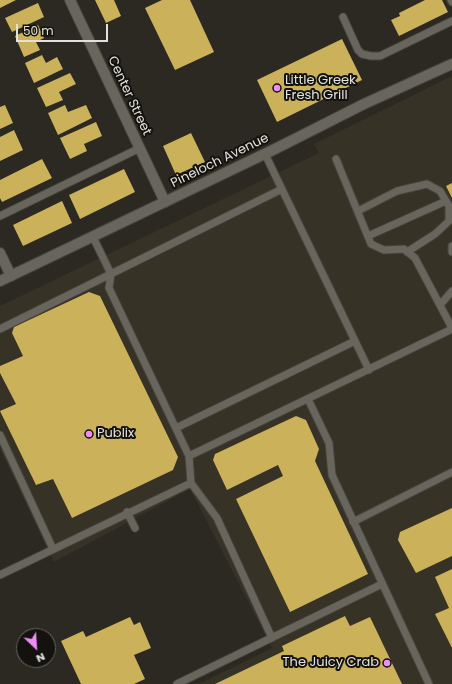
<!DOCTYPE html>
<html>
<head>
<meta charset="utf-8">
<style>
  body { margin:0 }
  #map { position:relative; width:452px; height:684px; overflow:hidden; background:#2b2922; font-family:Poppins,sans-serif }
  canvas { display:block }
  .north { position:absolute; left:16px; top:628px; width:40px; height:40px; box-sizing:border-box; background:#13120e; border:1px solid #666560; border-radius:50%; rotate:155deg; font-size:11px; font-weight:700; line-height:16px; text-align:center; color:#e3e1dc }
  .north::after { content:''; display:block; margin:auto; width:14px; height:18px; background:#ee8cf8; clip-path:polygon(50% 0,100% 100%,50% 72%,0 100%) }
  .scale { position:absolute; left:16px; top:24px; width:92px; height:18px; box-sizing:border-box; border:2px solid #e3e1dc; border-top:0; padding-left:5px; font-size:12px; line-height:14px; white-space:nowrap; color:#e3e1dc; -webkit-text-stroke:3px #13120e; paint-order:stroke }
</style>
</head>
<body>
<div id="map">
<canvas width="452" height="684"></canvas>
<div class="north">N</div>
<div class="scale">50 m</div>
</div>
<script>
const g = document.querySelector('canvas').getContext('2d');
g.lineJoin = 'round';
function fillPath(path, color) { g.fillStyle = color; g.fill(path, 'evenodd'); }
const toPath = rows => new Path2D(rows.map(r => 'M' + r).join(''));
function strokePath(path, color, width, dash) { g.strokeStyle = color; g.lineWidth = width; g.lineCap = dash ? 'butt' : 'round'; g.setLineDash(dash || []); g.stroke(path); }
function drawText(font, color, halo, rows, align = 'center') {
  g.font = font + ' Poppins,sans-serif'; g.lineWidth = 4; g.setLineDash([]); g.textBaseline = 'middle'; g.strokeStyle = halo; g.fillStyle = color; for (const [text, x, y, turn = 0] of rows) {
    g.save(); g.translate(x, y); g.rotate((+turn || 0) * Math.PI / 180); g.textAlign = isNaN(turn) ? turn : align; if (halo) g.strokeText(text, 0, 0); g.fillText(text, 0, 0); g.restore();
  }
}
fillPath(toPath([
  [452,76,452,684,199,684,272,648,190,489,54,562,0,449,0,306,319,153,314,144]
]), '#363225');
fillPath(toPath([
  [0,0,16,0,0,8],
  [95,0,114,0,121,16,106,23],
  [162,0,190,0,214,52,175,70,145,8],
  [425,0,442,0,448,12,399,36,391,20,400,16,399,13],
  [38,3,44,17,12,32,5,18],
  [38,25,44,38,36,42,40,50,24,57,15,36],
  [342,39,362,80,277,122,257,80],
  [42,55,46,63,57,57,63,69,34,83,25,63],
  [70,73,76,84,59,92,63,100,46,107,37,88],
  [5,105,13,123,0,129,0,107],
  [65,105,68,112,86,105,92,118,58,135,48,113],
  [96,122,102,136,84,144,87,151,70,159,60,138],
  [14,130,23,150,0,161,0,137],
  [191,133,205,162,176,175,163,146],
  [42,159,52,178,2,202,0,198,0,180],
  [124,169,135,192,80,219,69,195],
  [452,183,452,198,446,186],
  [62,201,72,223,23,246,13,225],
  [89,292,100,296,178,457,173,470,72,518,53,479,36,485,0,411,16,404,0,373,0,366,23,356,12,333,14,327],
  [296,416,306,420,319,449,315,461,368,574,290,612,236,499,283,476,278,465,227,490,213,460,215,454],
  [452,508,452,556,416,573,398,540,400,532],
  [452,569,452,648,435,614,449,608,435,577],
  [345,616,350,626,370,617,402,684,215,684,284,651,282,646],
  [130,617,134,625,140,622,151,648,134,655,145,679,134,684,81,684,61,641,83,631,86,637]
]), '#cab15a');
const lane = toPath([
  [451,0,452,2],
  [343,17,358,50,362,54,371,56,380,56,452,21],
  [265,154,369,370],
  [336,159,371,244,384,250,404,249,415,258,452,328],
  [358,211,397,191,427,184,440,191,449,206,449,221,435,234,407,252],
  [0,216,140,148],
  [368,236,446,201],
  [93,237,111,274,109,288,189,456,191,483,217,518,272,638],
  [452,246,452,252],
  [440,305,452,291],
  [0,329,282,189],
  [308,399,329,443,332,475,429,684],
  [176,428,355,341],
  [0,435,53,549],
  [189,456,452,329],
  [127,512,135,528],
  [353,522,452,472],
  [0,575,191,483],
  [177,684,382,584]
]);
const street = toPath([
  [70,0,165,202],
  [0,253,11,276]
]);
const secondary = toPath([
  [0,281,277,148,364,104,452,64]
]);
strokePath(lane, '#46443d', 9);
strokePath(street, '#46443d', 12);
strokePath(secondary, '#46443d', 12);
strokePath(lane, '#67655c', 7);
strokePath(street, '#67655c', 10);
strokePath(secondary, '#67655c', 10);
for (const [x, y, r, color] of [
  [277,88,4,"#ee8cf8"],
  [89,434,4,"#ee8cf8"],
  [387,663,4,"#ee8cf8"]
]) { const dot = new Path2D(); dot.arc(x, y, r, 0, 2 * Math.PI); g.fillStyle = color; g.fill(dot); strokePath(dot, '#13120e', 1.5); }
drawText('13px', '#e3e1dc', '#13120e', [
  ["Little Greek",285,81],
  ["Fresh Grill",285,96],
  ["Publix",97,434],
  ["The Juicy Crab",379,663,"right"]
], 'left');
drawText('13px', '#e3e1dc', '#13120e', [
  ["Center Street",129,96,65],
  ["Pineloch Avenue",220,161,-26]
]);
</script>
</body>
</html>
